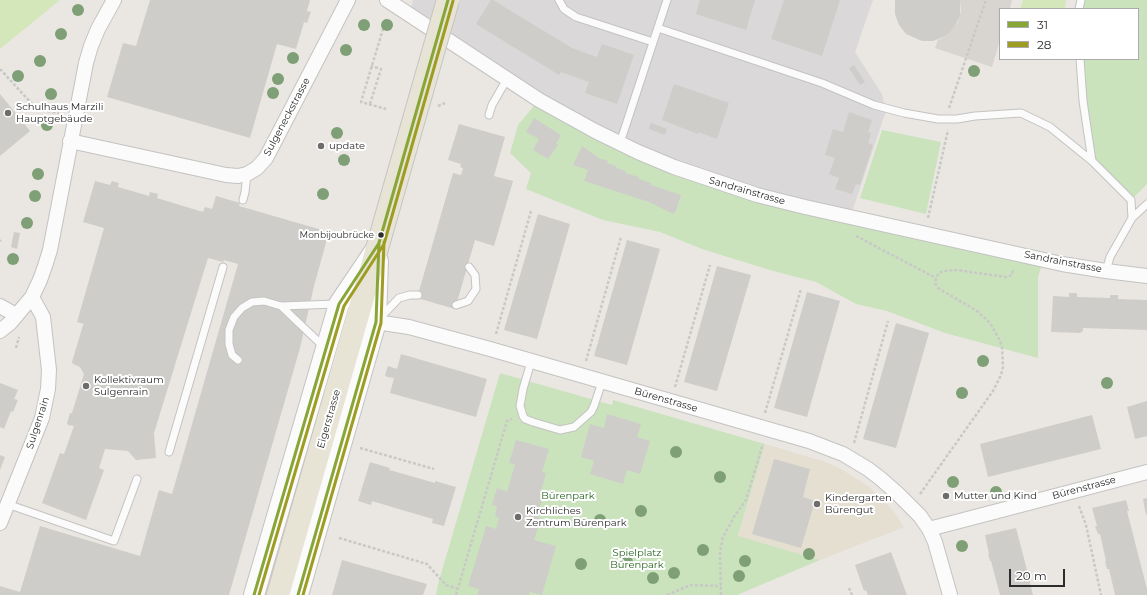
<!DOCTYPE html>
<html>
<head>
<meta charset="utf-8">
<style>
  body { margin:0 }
  #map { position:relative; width:1147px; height:595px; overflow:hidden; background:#eae7e2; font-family:Montserrat,sans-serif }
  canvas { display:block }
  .legend { position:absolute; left:999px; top:8px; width:140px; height:52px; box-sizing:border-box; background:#fff; border:1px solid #ababab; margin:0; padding:5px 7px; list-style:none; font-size:12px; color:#2c2c2c }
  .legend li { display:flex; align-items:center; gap:8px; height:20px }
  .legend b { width:20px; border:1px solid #ababab }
  .scale { position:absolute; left:1009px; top:569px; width:56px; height:18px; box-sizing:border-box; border:2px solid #2c2c2c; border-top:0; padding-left:5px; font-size:12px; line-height:14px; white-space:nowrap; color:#2c2c2c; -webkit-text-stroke:3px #fff; paint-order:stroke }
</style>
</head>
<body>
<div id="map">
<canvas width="1147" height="595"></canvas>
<ul class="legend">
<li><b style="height:5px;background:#88a636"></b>31</li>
<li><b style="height:5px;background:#9e9d22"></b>28</li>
</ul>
<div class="scale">20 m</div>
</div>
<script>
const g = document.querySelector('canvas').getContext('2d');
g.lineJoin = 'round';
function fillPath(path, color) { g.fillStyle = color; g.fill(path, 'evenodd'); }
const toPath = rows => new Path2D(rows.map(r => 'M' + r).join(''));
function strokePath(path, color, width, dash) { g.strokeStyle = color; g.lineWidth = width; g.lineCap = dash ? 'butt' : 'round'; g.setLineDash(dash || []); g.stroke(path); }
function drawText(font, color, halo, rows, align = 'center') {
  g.font = font + ' Montserrat,sans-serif'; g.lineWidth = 4; g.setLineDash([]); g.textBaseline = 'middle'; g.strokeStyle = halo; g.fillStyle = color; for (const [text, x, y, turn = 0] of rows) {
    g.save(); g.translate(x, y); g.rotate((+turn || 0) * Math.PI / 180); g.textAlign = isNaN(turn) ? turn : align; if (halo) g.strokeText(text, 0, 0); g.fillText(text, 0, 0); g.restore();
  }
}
fillPath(toPath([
  [413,0,873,0,855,52,882,94,886,111,851,215,757,192,595,128,410,13]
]), '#dad8d9');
fillPath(toPath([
  [765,444,826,462,841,469,868,486,880,497,894,512,904,527,820,560,738,537]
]), '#e4dfd1');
fillPath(toPath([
  [1082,0,1147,0,1147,184,1132,199,1093,160,1082,59,1138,59,1138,9,1081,9],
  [538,101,674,169,1043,261,1038,277,1038,358,945,333,887,311,856,304,816,282,773,271,702,249,660,232,603,220,526,189,531,173,510,153,518,125],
  [882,130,941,142,926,214,860,198],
  [500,373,612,405,613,400,765,444,738,536,820,560,737,595,436,595,438,584]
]), '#cae3bd');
fillPath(toPath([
  [0,0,60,0,0,49],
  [1023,0,1066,0,1065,9,1020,9]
]), '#d3e7bb');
fillPath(toPath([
  [960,0,1012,0,1010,9,1000,9,1000,40,992,67,935,48,938,40,948,35,958,22,961,11]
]), '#d8d5d0');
fillPath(toPath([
  [150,0,310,0,307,11,311,12,307,23,304,22,296,49,277,44,250,138,107,97,123,43,136,46],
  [491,0,493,0,572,48,597,57,602,44,634,55,617,104,585,93,589,82,561,72,559,75,476,24],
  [700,0,755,0,746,30,696,14],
  [784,0,840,0,822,56,771,39],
  [895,0,960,0,960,16,955,26,948,35,933,41,922,41,906,34,899,25,895,14],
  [854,65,865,82,860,85,849,68],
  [674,84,729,103,717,139,698,132,698,134,662,120],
  [0,94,30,131,0,156],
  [849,112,872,120,868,132,871,133,868,143,873,145,860,185,856,184,852,194,835,189,839,178,829,174,835,158,825,155,833,129,843,132],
  [534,118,561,135,556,144,558,145,548,159,533,150,539,139,526,132],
  [651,123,667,129,665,135,649,129],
  [459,124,505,137,494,176,513,181,494,246,475,240,455,309,417,298,453,173,461,175,463,168,460,167,461,164,448,160],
  [582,146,598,157,598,158,608,161,607,163,616,166,616,168,626,171,625,173,639,177,639,179,651,183,651,185,681,195,676,211,673,214,649,202,584,181,588,170,573,165],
  [95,181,110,185,112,181,119,183,118,187,149,196,150,192,158,194,157,198,203,212,205,207,212,209,216,196,240,203,239,206,329,232,314,286,300,348,229,595,0,595,0,586,20,592,40,526,140,556,159,490,172,494,238,264,224,260,223,262,208,258,154,433,156,458,136,460,128,451,105,449,99,468,104,470,86,520,42,503,60,453,64,454,74,426,68,425,67,423,70,413,72,413,84,374,80,367,73,364,72,362,83,325,84,324,77,322,104,228,83,222],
  [538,214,570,224,537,339,504,330],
  [14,232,20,233,17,249,11,247],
  [627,240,660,249,627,365,594,356],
  [717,266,751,275,717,391,684,382],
  [807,292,840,301,807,417,774,408],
  [1069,293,1077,293,1077,297,1110,298,1110,295,1118,295,1118,299,1147,300,1147,330,1083,328,1083,331,1080,333,1051,332,1053,296,1069,297],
  [896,323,929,333,896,448,863,439],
  [401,354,487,379,476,417,390,393,394,378,387,377,385,375,388,366,397,369],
  [0,383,18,390,14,399,18,400,13,412,11,411,4,429,0,427],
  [1147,401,1147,436,1135,439,1127,407],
  [607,414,641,424,637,437,650,441,640,474,627,470,623,484,590,474,594,461,581,457,590,424,604,428],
  [1092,415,1101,449,988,477,980,444],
  [516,440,549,449,542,472,546,473,540,495,543,496,537,517,541,518,534,540,556,546,542,595,530,592,529,595,477,595,479,589,468,586,486,526,496,529,499,518,495,516,497,506,492,505,497,488,507,492,515,464,509,463],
  [0,455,5,457,0,470],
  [774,459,810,469,803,497,815,501,801,548,752,534],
  [370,462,390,468,389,470,393,471,435,483,435,481,456,487,444,526,432,523,433,519,402,510,372,501,371,505,358,501],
  [1147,498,1147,514,1146,515,1143,499],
  [1126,500,1129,511,1127,511,1147,589,1147,595,1115,595,1109,569,1107,569,1105,561,1106,561,1100,534,1098,534,1095,526,1097,526,1092,508],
  [1016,528,1027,570,1033,595,1000,595,991,561,990,561,988,554,989,554,985,535],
  [891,552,907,595,868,595,866,590,864,591,855,565],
  [342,560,427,584,423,595,332,595]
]), '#cfcdc9');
const lane = toPath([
  [559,0,564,9,576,17,653,42],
  [1079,9,1081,0],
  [658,28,822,83,874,105,904,113,938,119,957,119,975,116,1021,113,1050,127,1092,161],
  [1080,59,1083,101,1092,161,1131,200,1132,218,1110,257,1106,271],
  [489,115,492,105,507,79],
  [620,143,667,0],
  [243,200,245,192,247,174],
  [1132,218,1147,204],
  [456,305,468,301,476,289,475,275,469,267],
  [281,306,324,347],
  [380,318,399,298,410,295,418,295],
  [238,360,232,355,229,344,229,330,234,317,242,308,252,302,264,301,281,306,336,304],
  [531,362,523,389,520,406,523,416,525,419,533,422,560,430,574,427,591,412,594,406,602,382],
  [169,452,223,267],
  [7,504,114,541,137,479]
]);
const street = toPath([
  [387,0,539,100,595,131,638,152,674,167,757,195,805,207,1062,264,1106,271,1147,276],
  [70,141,226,175,238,176,247,174,257,168,266,158,348,0],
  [0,306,16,315],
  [376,322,409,327,490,349,809,441,843,454,868,469,881,479,898,494,920,516,929,529,935,542,950,595],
  [0,331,10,323,32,297,40,280,45,266,50,250,86,63,91,46,98,29,114,0],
  [0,523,42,418,48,389,49,370,43,317,32,297],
  [929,529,1147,472]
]);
const secondary = toPath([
  [254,595,339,304,374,252],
  [298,595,376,322,378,261]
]);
const primary = toPath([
  [278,595,420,98]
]);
strokePath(lane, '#c3c3c2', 9);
strokePath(street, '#c3c3c2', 16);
strokePath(secondary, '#c3c3c2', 22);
strokePath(primary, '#c6c4c2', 24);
strokePath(toPath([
  [386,19,361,102,386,109],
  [0,69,34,106,41,110,59,113],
  [370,104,381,69,371,66],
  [438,106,445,103],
  [949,108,986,0],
  [928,218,948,130],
  [856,236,936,278],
  [0,241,1,240],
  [496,334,531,211],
  [16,348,19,337],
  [586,361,621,237],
  [675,387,710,265],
  [765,413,801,289],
  [854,443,888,321],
  [360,448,434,469],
  [920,494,993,391,1001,375,1003,367,1002,346,999,339,990,323,977,311,938,288,935,283,936,278,939,273,943,271,957,270,1006,277,1012,275,1013,269],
  [1079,506,1086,525,1101,595],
  [339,538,427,564,446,585,458,589],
  [849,588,852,595],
  [456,595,507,421,512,419],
  [667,595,683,588,691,585,721,586],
  [721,595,720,552,723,537,734,517,746,500,763,444]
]), '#c8c8c7', 2.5, [3, 2]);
strokePath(lane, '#fcfbfb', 7);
strokePath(street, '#fcfbfb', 14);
strokePath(secondary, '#fcfbfb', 20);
strokePath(primary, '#e7e4d5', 22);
const primaryBridge = toPath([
  [420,98,448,0]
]);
strokePath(primaryBridge, '#c6c4c2', 24, []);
strokePath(primaryBridge, '#e7e4d5', 22);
strokePath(toPath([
  [254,595,339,304,379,243,448,0],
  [298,595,376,322,379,242]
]), '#88a636', 3);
strokePath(toPath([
  [259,595,344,306,384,244,453,1],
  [303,595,381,323,384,242]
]), '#9e9d22', 3);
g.fillStyle = '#7fa076';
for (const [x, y] of [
  [78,10],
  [364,25],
  [387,25],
  [61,34],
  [346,50],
  [293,58],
  [40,61],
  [974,71],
  [18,76],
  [278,79],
  [273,93],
  [51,94],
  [47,125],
  [337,133],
  [344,160],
  [38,174],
  [323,194],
  [35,196],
  [27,223],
  [13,259],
  [983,361],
  [1107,383],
  [962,393],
  [676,452],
  [720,477],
  [953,482],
  [996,492],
  [641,511],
  [600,520],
  [962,546],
  [703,550],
  [809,554],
  [745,561],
  [627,562],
  [581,564],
  [674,573],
  [739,576],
  [653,578]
]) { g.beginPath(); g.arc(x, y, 6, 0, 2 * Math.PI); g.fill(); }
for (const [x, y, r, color] of [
  [8,113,4,"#6e6d6c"],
  [321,146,4,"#6e6d6c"],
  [381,235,3.5,"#2c2c2c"],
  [86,386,4,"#6e6d6c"],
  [946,496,4,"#6e6d6c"],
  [817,504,4,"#6e6d6c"],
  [518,517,4,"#6e6d6c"]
]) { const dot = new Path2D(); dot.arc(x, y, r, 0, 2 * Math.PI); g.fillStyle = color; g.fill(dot); strokePath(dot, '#fff', 1.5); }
drawText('9px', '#2c2c2c', '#fff', [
  ["Monbijoubrücke",374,235]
], 'right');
drawText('10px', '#2c2c2c', '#fff', [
  ["Schulhaus Marzili",16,107],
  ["Hauptgebäude",16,119],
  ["update",329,146],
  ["Kollektivraum",94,380],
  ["Sulgenrain",94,392],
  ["Mutter und Kind",954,496],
  ["Kindergarten",825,498],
  ["Bürengut",825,510],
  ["Kirchliches",526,511],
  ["Zentrum Bürenpark",526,523]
], 'left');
drawText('10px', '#2c2c2c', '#fff', [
  ["Sulgeneckstrasse",287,117,-62],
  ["Sandrainstrasse",747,191,16],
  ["Sandrainstrasse",1063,262,11],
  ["Bürenstrasse",666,400,16],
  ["Eigerstrasse",329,419,-74],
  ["Sulgenrain",38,423,-72],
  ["Bürenstrasse",1084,488,-15]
]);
drawText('10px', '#27661e', '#fff', [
  ["Bürenpark",568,496],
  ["Spielplatz",637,553],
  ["Bürenpark",637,565]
]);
</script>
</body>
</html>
